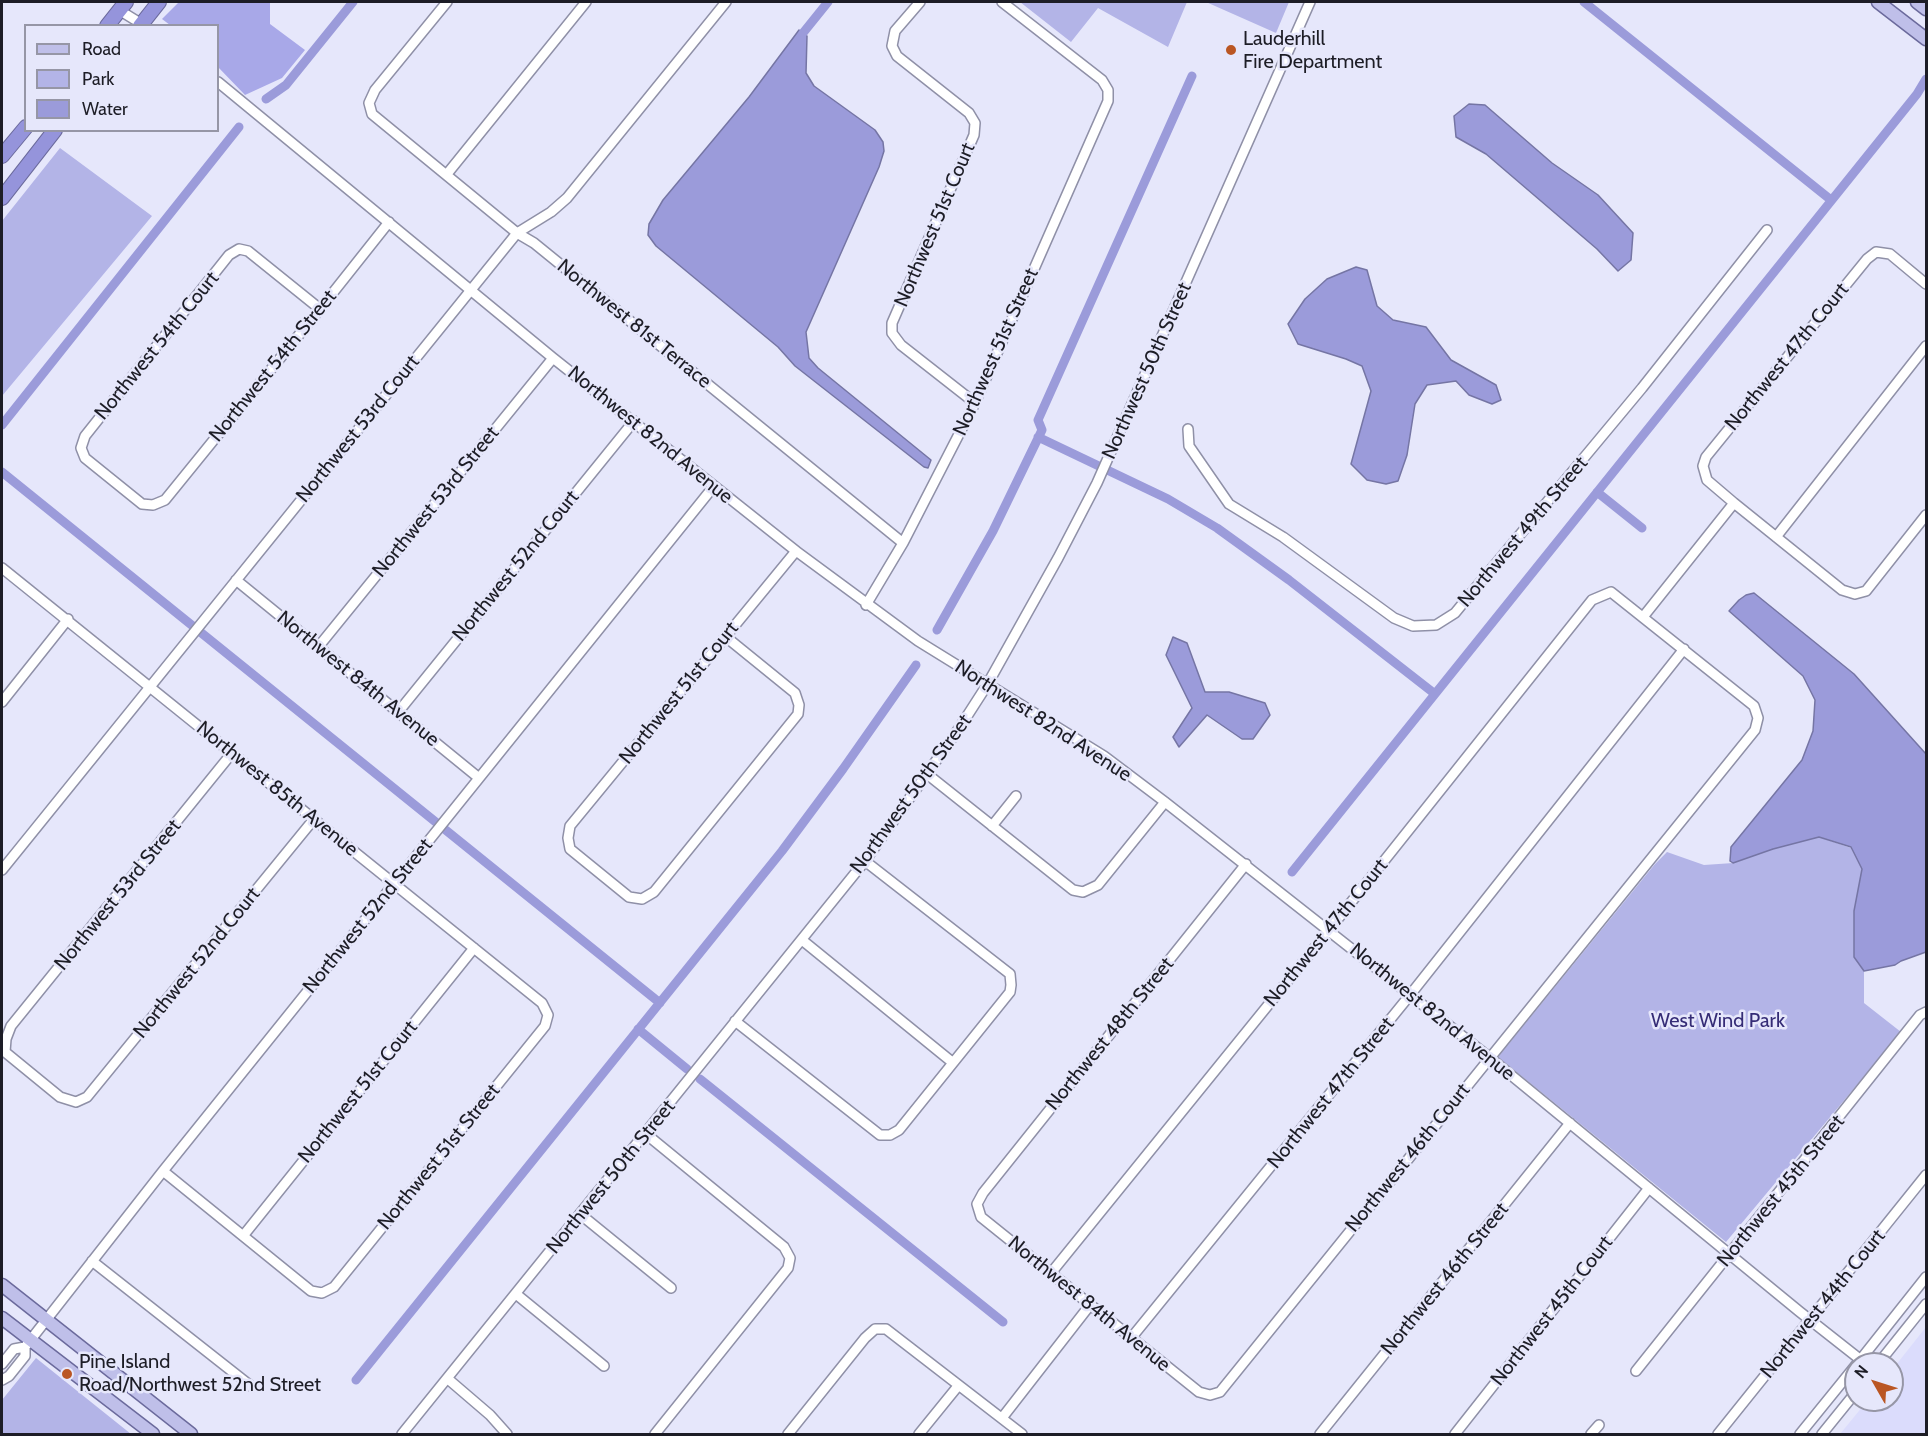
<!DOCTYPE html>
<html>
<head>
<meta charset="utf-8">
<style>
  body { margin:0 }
  #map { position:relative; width:1928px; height:1436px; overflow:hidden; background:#e6e7fb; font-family:Cabin,sans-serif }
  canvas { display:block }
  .frame { position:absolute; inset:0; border:3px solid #1d1d26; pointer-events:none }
  .legend { position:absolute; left:24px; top:24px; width:195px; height:108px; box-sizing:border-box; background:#e6e7fb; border:2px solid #9696a6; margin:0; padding:8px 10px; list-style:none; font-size:18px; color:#1d1d26 }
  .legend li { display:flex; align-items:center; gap:12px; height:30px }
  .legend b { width:30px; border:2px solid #9696a6 }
  .north { position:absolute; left:1844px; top:1352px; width:60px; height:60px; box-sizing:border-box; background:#e6e7fb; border:2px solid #9696a6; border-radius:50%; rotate:309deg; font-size:16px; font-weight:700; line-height:24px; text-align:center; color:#1d1d26 }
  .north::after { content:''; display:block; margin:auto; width:21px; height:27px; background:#ba5623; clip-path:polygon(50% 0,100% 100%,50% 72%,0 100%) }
</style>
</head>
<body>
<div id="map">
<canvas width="1928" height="1436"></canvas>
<div class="frame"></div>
<ul class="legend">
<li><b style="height:8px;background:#bfbfe9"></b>Road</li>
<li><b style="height:16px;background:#b3b4e7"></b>Park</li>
<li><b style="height:16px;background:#9b9bda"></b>Water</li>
</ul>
<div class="north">N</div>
</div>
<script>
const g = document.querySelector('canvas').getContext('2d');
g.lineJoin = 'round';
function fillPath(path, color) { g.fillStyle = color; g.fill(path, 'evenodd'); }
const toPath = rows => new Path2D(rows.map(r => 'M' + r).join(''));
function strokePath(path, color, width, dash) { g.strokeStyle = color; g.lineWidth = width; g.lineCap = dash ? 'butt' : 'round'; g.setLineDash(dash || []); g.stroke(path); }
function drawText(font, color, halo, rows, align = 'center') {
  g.font = font + ' Cabin,sans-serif'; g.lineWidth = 5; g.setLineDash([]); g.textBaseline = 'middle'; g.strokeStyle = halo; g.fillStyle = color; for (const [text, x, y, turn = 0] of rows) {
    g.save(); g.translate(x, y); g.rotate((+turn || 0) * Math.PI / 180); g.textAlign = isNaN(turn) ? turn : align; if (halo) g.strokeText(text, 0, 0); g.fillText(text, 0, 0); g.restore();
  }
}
fillPath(toPath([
  [1926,1327,1926,1434,1840,1434,1868,1400,1892,1400,1892,1370]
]), '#dbdcfc');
fillPath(toPath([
  [1020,2,1187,2,1168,47,1098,8,1071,42],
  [1206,2,1289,2,1276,33],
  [60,148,152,216,2,396,2,221],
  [1819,837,1851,848,1862,869,1854,911,1854,957,1864,971,1864,1003,1901,1032,1726,1242,1498,1057,1655,864,1667,852,1704,865,1733,863,1773,849],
  [36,1358,131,1434,2,1434,2,1400]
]), '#b3b4e7');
fillPath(toPath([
  [179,2,270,2,270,24,305,50,282,78,245,95,218,67,218,26,170,25,162,19]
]), '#a8a8e8');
const water = toPath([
  [799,30,807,36,806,73,814,86,875,130,883,142,884,151,879,167,806,332,809,358,818,368,931,460,928,468,924,467,795,366,778,347,656,246,648,235,649,224,663,200,749,97,799,30],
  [1469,104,1485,105,1552,163,1598,195,1633,233,1631,260,1618,271,1597,249,1486,154,1456,137,1454,116,1469,104],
  [1356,267,1367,270,1377,306,1393,320,1426,327,1451,360,1496,385,1501,400,1492,404,1469,395,1456,381,1427,385,1415,404,1407,455,1398,481,1386,484,1367,480,1351,464,1371,391,1362,366,1346,359,1298,344,1288,324,1305,299,1327,279,1356,267],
  [1754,593,1854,674,1926,754,1926,952,1901,961,1895,965,1864,971,1854,957,1854,911,1862,869,1851,847,1819,837,1773,849,1733,863,1730,861,1731,847,1802,760,1813,731,1815,700,1803,676,1729,611,1739,600,1746,595,1754,593],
  [1173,637,1187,643,1205,692,1229,692,1265,703,1270,715,1253,739,1242,739,1207,715,1179,747,1173,737,1192,708,1166,655,1173,637]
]);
fillPath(water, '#9b9bda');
strokePath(water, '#7575a4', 1.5);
strokePath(toPath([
  [1584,2,1831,200],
  [803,33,828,2],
  [266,99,286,85,353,2],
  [2,425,239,127],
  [1038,437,1168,499,1217,528,1289,580,1435,694],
  [2,472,660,1003],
  [1597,492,1642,528],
  [937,630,993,531,1042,430,1038,420,1192,76],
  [1292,872,1917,94,1926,79],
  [638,1029,687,1069],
  [700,1079,1003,1322],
  [356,1380,782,851,843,769,916,665]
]), '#9b9bda', 9);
const minor = toPath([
  [447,2,375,90,369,103,372,114,517,233,534,243,903,543],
  [920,2,895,31,892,46,897,56,969,113,975,123,974,135,892,323,892,333,901,345,975,403],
  [119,10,145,26],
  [218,82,553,358,796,551,918,641,1104,756,1165,802,1489,1057,1800,1312,1866,1364],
  [447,174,586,2],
  [1926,284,1890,254,1876,252,1867,259,1706,457,1703,466,1707,480,1734,503,1842,590,1855,594,1866,591,1926,515],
  [320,309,248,251,239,249,229,255,85,436,81,448,85,458,142,504,153,505,165,500,320,309,389,222],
  [1188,429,1189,446,1229,504,1283,537,1394,618,1413,626,1436,625,1455,613,1478,585,1642,388,1767,230],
  [1776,537,1926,346],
  [2,568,542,1003,548,1015,545,1026,334,1287,322,1293,311,1291,163,1171],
  [236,580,479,778],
  [866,605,903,543,975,403,1108,101,1108,90,1102,80,1002,2],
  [1643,617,1734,503],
  [726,637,795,693,799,705,798,714,654,892,642,899,629,897,570,849,568,838,570,826,796,551],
  [319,646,553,358],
  [2,702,68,619],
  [399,711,634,421],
  [232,753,11,1026,6,1039,5,1052,60,1097,76,1102,87,1097,314,819],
  [927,774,1073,890,1083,892,1098,885,1165,802],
  [992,826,1016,796],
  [2,870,517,233,551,212,567,198,726,2],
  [802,940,952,1062],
  [735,1021,880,1135,890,1135,899,1130,1010,992,1011,985,1010,974,865,861],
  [646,1134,784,1247,790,1258,788,1268,655,1434],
  [580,1214,671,1288],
  [243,1236,474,948],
  [92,1261,252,1387],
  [1051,1273,1329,930,1592,600,1611,592,1754,706,1758,718,1755,730,1220,1392,1210,1395,1199,1392,981,1217,977,1204,983,1193,1246,864],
  [516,1294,604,1366],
  [1132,1337,1410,995,1684,649],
  [2,1364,14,1349,25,1347,163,1171,714,486],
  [1857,1364,1926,1277],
  [1878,1364,1926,1304],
  [1636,1371,1920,1015,1926,1012],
  [448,1379,490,1415,507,1434],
  [2,1380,9,1376,25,1356,25,1347],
  [1002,1418,1090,1305],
  [402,1434,865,861,960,727,987,685,1058,558,1097,483,1310,2],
  [788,1434,865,1338,875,1329,886,1329,1022,1434],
  [919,1434,958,1386],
  [1320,1434,1570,1123],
  [1455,1434,1649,1188],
  [1591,1434,1599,1425],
  [1718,1434,1926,1175],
  [1800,1434,1856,1365],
  [1822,1434,1856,1392]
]);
const major = toPath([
  [1878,2,1926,39],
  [1917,2,1926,9],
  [2,1285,191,1434],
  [2,1318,153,1434]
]);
const highway = toPath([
  [107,26,126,2],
  [140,26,159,2],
  [2,156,26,127],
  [2,198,55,130]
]);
strokePath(minor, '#8f90a7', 12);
strokePath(major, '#6b6a9c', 15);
strokePath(highway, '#6b6a9c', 16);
strokePath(minor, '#fff', 9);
strokePath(major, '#bfbfe9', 12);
strokePath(highway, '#9594db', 14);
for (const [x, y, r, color] of [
  [1231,50,6,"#ba5623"],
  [67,1374,6,"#ba5623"]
]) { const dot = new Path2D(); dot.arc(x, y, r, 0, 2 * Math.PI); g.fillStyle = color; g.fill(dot); strokePath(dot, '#e6e7fb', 2); }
drawText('20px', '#1d1d26', '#e6e7fb', [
  ["Lauderhill",1243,39],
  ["Fire Department",1243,62],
  ["Pine Island",79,1362],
  ["Road/Northwest 52nd Street",79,1385]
], 'left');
drawText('20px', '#1d1d26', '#e6e7fb', [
  ["Northwest 51st Court",935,225,-67],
  ["Northwest 81st Terrace",634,324,39],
  ["Northwest 54th Court",157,346,-51],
  ["Northwest 51st Street",996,352,-66],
  ["Northwest 47th Court",1787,357,-51],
  ["Northwest 54th Street",273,366,-51],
  ["Northwest 50th Street",1147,371,-66],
  ["Northwest 53rd Court",358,429,-51],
  ["Northwest 82nd Avenue",650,435,39],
  ["Northwest 53rd Street",436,502,-51],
  ["Northwest 49th Street",1523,532,-50],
  ["Northwest 52nd Court",516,566,-51],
  ["Northwest 84th Avenue",358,679,39],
  ["Northwest 51st Court",679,693,-51],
  ["Northwest 82nd Avenue",1043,721,33],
  ["Northwest 85th Avenue",277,789,39],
  ["Northwest 50th Street",911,794,-54],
  ["Northwest 53rd Street",118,895,-51],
  ["Northwest 52nd Street",368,916,-51],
  ["Northwest 47th Court",1326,933,-51],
  ["Northwest 52nd Court",197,963,-51],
  ["Northwest 82nd Avenue",1432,1012,39],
  ["Northwest 48th Street",1110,1034,-51],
  ["Northwest 51st Court",358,1092,-51],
  ["Northwest 47th Street",1331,1093,-51],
  ["Northwest 51st Street",439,1157,-51],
  ["Northwest 46th Court",1408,1158,-51],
  ["Northwest 50th Street",611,1177,-51],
  ["Northwest 45th Street",1781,1191,-51],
  ["Northwest 46th Street",1445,1279,-51],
  ["Northwest 84th Avenue",1089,1304,39],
  ["Northwest 44th Court",1823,1304,-51],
  ["Northwest 45th Court",1552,1311,-52]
]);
drawText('20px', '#352c76', '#e6e7fb', [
  ["West Wind Park",1718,1021]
]);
</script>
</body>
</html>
